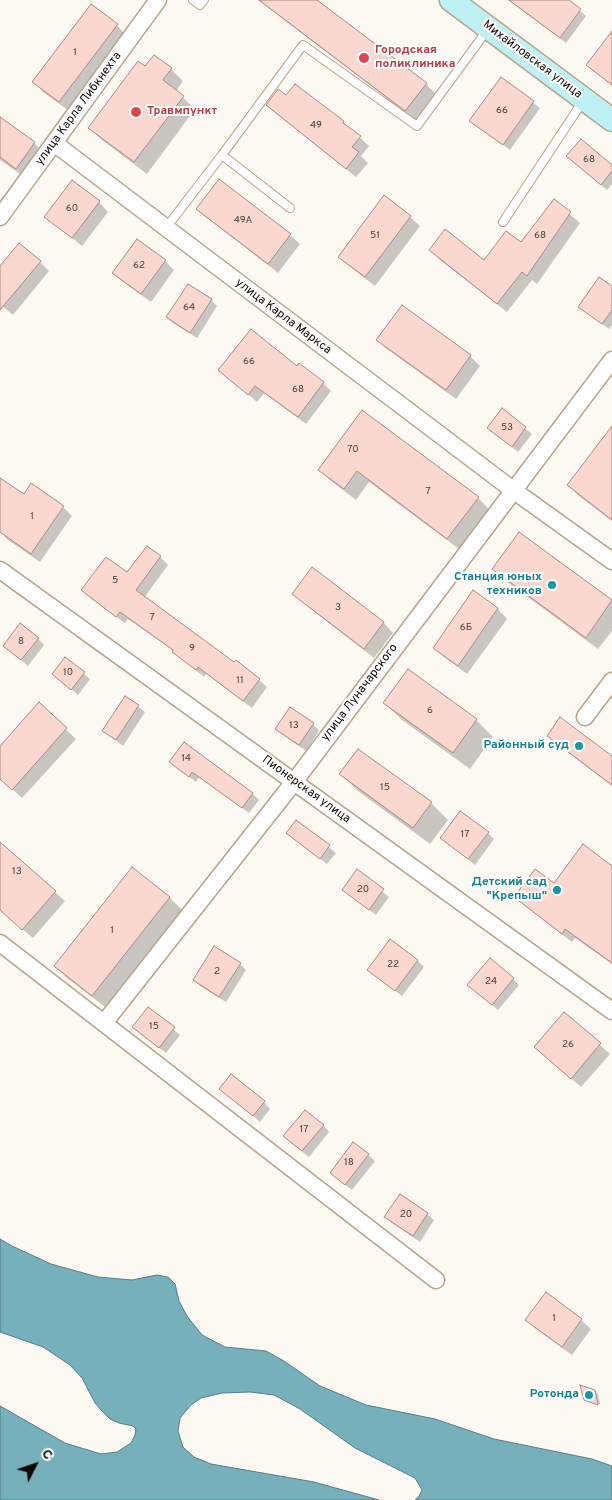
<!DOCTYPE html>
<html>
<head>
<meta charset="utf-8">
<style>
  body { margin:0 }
  #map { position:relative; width:612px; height:1500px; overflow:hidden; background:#fcf8f2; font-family:Overpass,sans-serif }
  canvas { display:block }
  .north { position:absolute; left:10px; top:1440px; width:50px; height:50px; -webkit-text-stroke:4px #fff; paint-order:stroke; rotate:49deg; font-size:14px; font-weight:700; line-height:20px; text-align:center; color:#100a03 }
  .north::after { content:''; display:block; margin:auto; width:18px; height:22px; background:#100a03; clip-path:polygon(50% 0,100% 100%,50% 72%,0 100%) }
</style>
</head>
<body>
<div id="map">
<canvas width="612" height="1500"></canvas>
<div class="north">С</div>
</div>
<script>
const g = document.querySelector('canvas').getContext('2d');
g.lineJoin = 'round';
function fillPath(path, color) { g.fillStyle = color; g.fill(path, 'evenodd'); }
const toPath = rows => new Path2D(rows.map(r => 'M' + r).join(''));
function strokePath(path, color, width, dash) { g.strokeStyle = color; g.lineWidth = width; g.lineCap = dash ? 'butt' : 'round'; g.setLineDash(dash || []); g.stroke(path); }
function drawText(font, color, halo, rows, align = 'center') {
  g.font = font + ' Overpass,sans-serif'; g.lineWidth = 4; g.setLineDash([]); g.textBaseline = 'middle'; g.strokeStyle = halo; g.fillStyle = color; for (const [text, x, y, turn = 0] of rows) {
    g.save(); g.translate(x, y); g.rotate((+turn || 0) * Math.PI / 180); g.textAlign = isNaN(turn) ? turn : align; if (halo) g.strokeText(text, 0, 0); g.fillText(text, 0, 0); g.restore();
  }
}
const water = toPath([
  [0,1239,12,1246,51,1264,98,1277,132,1280,157,1275,168,1277,175,1284,179,1301,187,1316,202,1335,225,1347,266,1351,284,1361,320,1386,366,1405,435,1419,494,1439,592,1459,612,1466,612,1500,415,1500,419,1496,422,1490,415,1478,355,1448,300,1409,274,1395,250,1392,222,1393,201,1398,191,1405,180,1418,178,1431,183,1447,194,1457,211,1464,314,1482,379,1500,0,1500,0,1406,65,1443,101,1454,117,1452,131,1443,135,1435,136,1429,133,1426,119,1423,110,1419,102,1411,95,1403,82,1378,70,1365,43,1347,0,1332,0,1239]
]);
fillPath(water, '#76b0bb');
strokePath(water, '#577e84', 1);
fillPath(toPath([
  [258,0,315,0,426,84,438,96,418,122],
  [508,0,567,0,586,16,566,43],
  [91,6,117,25,126,35,69,111,43,92,34,82],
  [612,33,612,86,588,65],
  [145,68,171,69,183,81,176,91,195,109,147,174,102,140,90,128],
  [501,79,540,108,510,150,471,121],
  [287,97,343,122,369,146,361,156,368,163,356,177,277,114,267,105],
  [0,119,34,143,48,157,30,181,0,160],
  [574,162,612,166,612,184,607,190],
  [219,180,290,235,300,244,278,273,207,218,197,209],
  [554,201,580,223,537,284,532,280,507,312,440,260,430,250,485,262,521,244],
  [99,202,108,212,82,246,46,217],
  [410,217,420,226,375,286,349,266,340,257],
  [165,261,174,270,151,302,123,282,114,273],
  [40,262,49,271,13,315,0,304,0,268],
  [612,287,612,325,609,329,580,307],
  [211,300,217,306,197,338,173,323,167,317],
  [402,306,470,356,480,366,456,399,387,349,378,340],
  [297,368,323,383,331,391,306,424,264,393,257,402,219,370],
  [502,410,532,434,518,452,488,428],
  [362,412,478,498,489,509,459,549,369,482,356,500,331,481,320,470],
  [612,428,612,521,580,497,568,485],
  [0,479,24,496,63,507,72,516,40,562,8,540,0,531],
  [520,534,612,602,612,631,598,649,506,581,494,569],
  [160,557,168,565,144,598,235,664,259,680,267,687,252,708,206,674,204,677,181,659,174,651,128,619,125,623,90,598,83,590,128,574],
  [312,569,384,623,393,633,374,658,303,603,294,594],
  [474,592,498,609,507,619,467,674,444,657,435,648],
  [38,639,44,645,28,666,4,646],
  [66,658,90,679,78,695,53,674],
  [126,698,145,712,123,746,104,731],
  [385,703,476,720,493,737,470,769,402,720],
  [39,704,76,739,22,798,0,778,0,747],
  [313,724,319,731,306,751,283,735,277,729],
  [548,736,612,758,612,786,558,745],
  [170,762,252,793,259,800,249,813,199,777,196,782],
  [341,774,431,803,448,820,430,844,358,791],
  [296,821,336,853,327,864,287,833],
  [488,833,494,839,475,865,442,838],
  [6,849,65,901,33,938,0,910,0,855],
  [132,868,170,898,182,910,105,1007,67,978,55,966],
  [612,868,612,964,575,938,572,942,525,906,515,897],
  [357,871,389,897,376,915,343,890],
  [418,961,424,967,402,996,369,970],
  [240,964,246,970,226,1002,200,986,194,980],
  [513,979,519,985,498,1010,475,991],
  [148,1008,180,1035,166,1053,140,1033],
  [564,1013,610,1054,581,1087,545,1056],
  [221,1089,264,1102,270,1109,260,1122],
  [323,1125,329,1132,309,1157,291,1143],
  [368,1155,375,1161,352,1190,337,1179],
  [400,1196,427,1214,434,1220,420,1242,392,1223,386,1217],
  [527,1320,581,1320,591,1329,572,1355,536,1329],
  [594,1391,598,1394,600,1404,588,1402,585,1399]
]), '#0003');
const building = toPath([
  [259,0,317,0,427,83,405,111,259,0],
  [509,0,569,0,581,9,560,38,509,0],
  [91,4,118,24,59,102,32,82,91,4],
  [612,31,612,85,586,65,612,31],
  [154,55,172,68,163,80,184,96,134,162,88,128,138,61,145,66,154,55],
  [501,77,534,101,503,145,469,121,501,77],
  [295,84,344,121,343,123,361,136,352,147,359,152,346,169,266,105,278,89,286,95,295,84],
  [0,117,35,142,16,169,0,157,0,117],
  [581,139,612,165,612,171,601,185,566,156,581,139],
  [219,179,291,234,268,264,196,209,219,179],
  [72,180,100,201,72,238,44,217,72,180],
  [384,195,411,216,365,277,338,257,384,195],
  [554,199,571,212,527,276,522,272,497,304,429,250,445,229,484,260,506,231,521,242,554,199],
  [137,239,166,260,141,294,112,273,137,239],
  [19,243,41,261,0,310,0,266,19,243],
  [599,277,612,286,612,310,602,324,578,307,599,277],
  [188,284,212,299,190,333,166,317,188,284],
  [402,305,471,355,446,390,376,340,402,305],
  [251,329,297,366,299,363,324,382,298,417,255,386,248,395,218,370,251,329],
  [502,408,526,427,512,447,487,428,502,408],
  [362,410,479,497,447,539,357,471,344,489,318,470,362,410],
  [612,426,612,520,567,485,612,426],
  [0,478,24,494,31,483,64,506,31,554,0,532,0,478],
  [519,532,612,600,586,638,492,569,519,532],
  [147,546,161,556,136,590,234,662,236,660,260,679,243,701,198,667,196,670,172,652,173,650,120,612,116,617,81,590,106,557,127,572,147,546],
  [312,567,384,622,364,649,292,594,312,567],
  [473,590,498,608,458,666,433,648,473,590],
  [20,623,39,638,21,660,3,646,20,623],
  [65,657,85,672,71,690,52,674,65,657],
  [408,669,477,719,453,753,383,703,408,669],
  [125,696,139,705,116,740,102,731,125,696],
  [39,702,67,728,12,790,0,779,0,746,39,702],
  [290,707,314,723,299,745,275,729,290,707],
  [560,717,612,756,612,785,547,736,560,717],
  [184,742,253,793,242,808,192,772,189,777,169,762,184,742],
  [358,749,432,802,413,828,339,774,358,749],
  [460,811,489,832,468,859,440,838,460,811],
  [296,820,330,845,320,859,286,833,296,820],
  [0,842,56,891,22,930,0,910,0,842],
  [583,844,612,866,612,963,565,929,562,934,514,897,535,869,554,883,583,844],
  [132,867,170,897,92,996,54,966,132,867],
  [357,869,384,889,369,910,342,890,357,869],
  [390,939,418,960,395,991,367,970,390,939],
  [214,946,241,963,219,997,193,980,214,946],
  [490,958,514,978,492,1005,467,985,490,958],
  [148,1007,175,1027,159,1048,132,1027,148,1007],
  [564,1012,601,1043,571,1079,534,1047,564,1012],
  [231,1074,265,1101,253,1116,219,1089,231,1074],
  [305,1110,324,1125,302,1151,283,1136,305,1110],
  [353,1142,369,1154,345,1185,330,1173,353,1142],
  [400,1194,428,1213,413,1236,384,1217,400,1194],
  [546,1292,582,1319,562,1347,525,1320,546,1292],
  [580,1385,595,1390,598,1405,584,1400,580,1385]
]);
fillPath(building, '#fad7cf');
strokePath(building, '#aa8982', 1);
const service = toPath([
  [193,0,200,5,204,0],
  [222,155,303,45,417,126,488,29],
  [503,222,583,101],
  [166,228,222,155,290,208]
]);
const minor = toPath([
  [54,143,513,490,612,561],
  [0,217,158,0],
  [0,570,612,1011],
  [585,717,612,681],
  [0,943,436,1280],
  [104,1023,294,782,612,360]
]);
const secondary = toPath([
  [451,0,612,120]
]);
strokePath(service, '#b7a48b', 10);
strokePath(minor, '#b7a48b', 19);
strokePath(secondary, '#b7a48b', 25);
strokePath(service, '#fff', 8);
strokePath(minor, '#fff', 16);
strokePath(secondary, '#bef1f3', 22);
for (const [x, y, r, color] of [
  [364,58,6,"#e0444e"],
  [136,112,6,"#e0444e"],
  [552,585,5,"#0f9aa8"],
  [579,746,5,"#0f9aa8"],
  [557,890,5,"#0f9aa8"],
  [589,1395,5,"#0f9aa8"]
]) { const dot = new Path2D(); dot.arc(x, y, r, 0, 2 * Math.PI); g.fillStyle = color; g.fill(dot); strokePath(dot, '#fff', 2); }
drawText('10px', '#4a3d36', null, [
  ["1",75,53],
  ["66",502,111],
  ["49",316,126],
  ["68",589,160],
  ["60",72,209],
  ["49А",243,221],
  ["51",375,236],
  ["68",540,236],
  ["62",139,266],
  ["64",189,308],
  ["66",249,362],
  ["68",298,390],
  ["53",507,428],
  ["70",353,450],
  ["7",428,492],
  ["1",32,517],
  ["5",115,581],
  ["3",338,608],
  ["7",152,618],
  ["6Б",466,628],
  ["8",21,642],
  ["9",192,649],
  ["10",68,673],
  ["11",240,681],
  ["6",430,711],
  ["13",294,726],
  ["14",186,759],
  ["15",385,788],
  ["17",465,835],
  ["13",17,872],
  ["20",363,890],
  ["1",112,931],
  ["22",393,965],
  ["2",217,972],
  ["24",491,982],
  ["15",154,1027],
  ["26",568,1045],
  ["17",304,1130],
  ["18",349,1163],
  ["20",406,1215],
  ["1",554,1319]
]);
drawText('bold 12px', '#be3a42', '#fff', [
  ["Городская",375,51],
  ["поликлиника",375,65],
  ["Травмпункт",147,112]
], 'left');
drawText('12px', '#100a03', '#fff', [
  ["Михайловская улица",532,60,37],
  ["улица Карла Либкнехта",79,109,-54],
  ["улица Карла Маркса",283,317,37],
  ["улица Луначарского",360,693,-53],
  ["Пионерская улица",306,790,36]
]);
drawText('bold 12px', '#0d838f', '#fff', [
  ["Станция юных",542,578],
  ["техников",542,592],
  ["Районный суд",569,746],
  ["Детский сад",547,883],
  ["\"Крепыш\"",547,897],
  ["Ротонда",579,1395]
], 'right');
</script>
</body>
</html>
